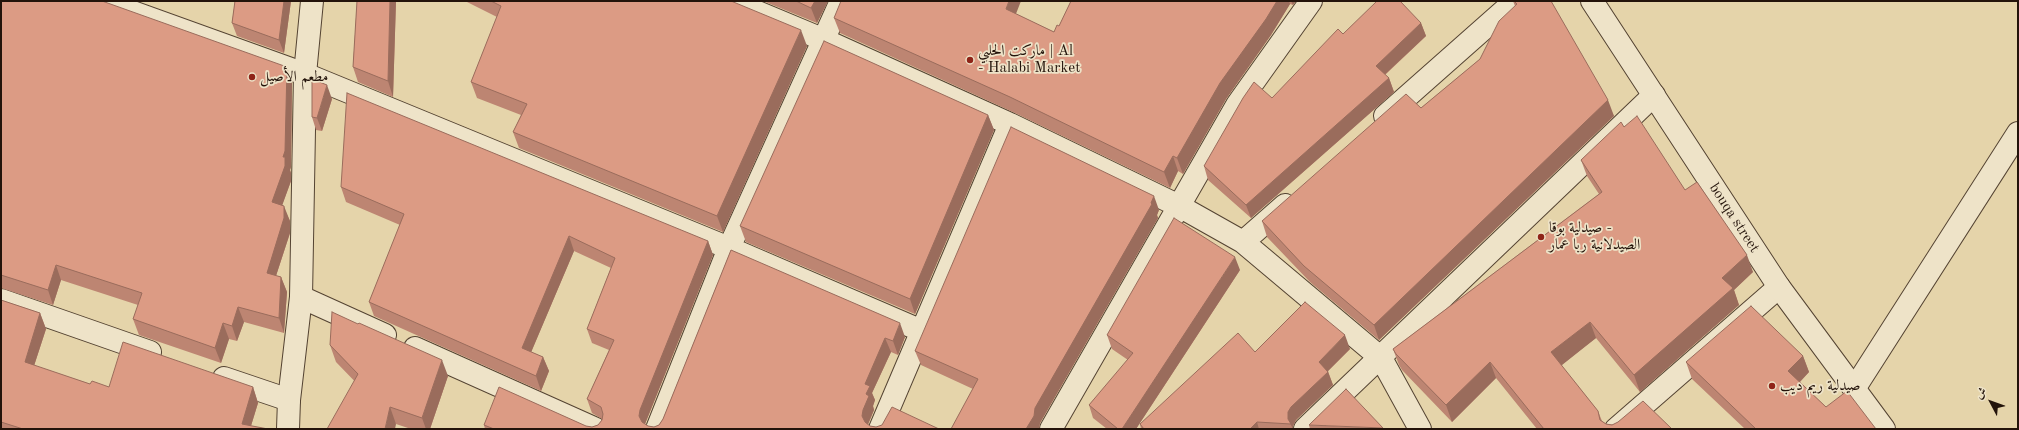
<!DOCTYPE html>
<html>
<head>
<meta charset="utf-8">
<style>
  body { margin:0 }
  #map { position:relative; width:2019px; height:430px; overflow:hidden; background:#e5d4aa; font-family:"Old Standard TT",Amiri,serif }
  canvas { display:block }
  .frame { position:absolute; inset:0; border:2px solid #23130a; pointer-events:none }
  .north { position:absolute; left:1971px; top:382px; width:40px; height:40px; -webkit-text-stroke:3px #eee3c8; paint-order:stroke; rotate:311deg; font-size:11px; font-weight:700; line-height:16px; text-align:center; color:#23130a }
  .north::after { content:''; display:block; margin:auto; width:14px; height:18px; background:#23130a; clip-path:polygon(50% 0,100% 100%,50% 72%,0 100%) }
</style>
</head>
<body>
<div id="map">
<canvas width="2019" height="430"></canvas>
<div class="frame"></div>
<div class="north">ش</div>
</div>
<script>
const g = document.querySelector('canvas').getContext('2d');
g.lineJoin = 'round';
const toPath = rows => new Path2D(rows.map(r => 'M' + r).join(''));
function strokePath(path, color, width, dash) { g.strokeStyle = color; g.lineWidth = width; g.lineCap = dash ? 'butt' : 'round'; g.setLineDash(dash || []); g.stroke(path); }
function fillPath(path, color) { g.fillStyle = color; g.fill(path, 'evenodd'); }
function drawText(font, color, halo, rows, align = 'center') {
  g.font = font + ' "Old Standard TT",Amiri,serif'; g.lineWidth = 3.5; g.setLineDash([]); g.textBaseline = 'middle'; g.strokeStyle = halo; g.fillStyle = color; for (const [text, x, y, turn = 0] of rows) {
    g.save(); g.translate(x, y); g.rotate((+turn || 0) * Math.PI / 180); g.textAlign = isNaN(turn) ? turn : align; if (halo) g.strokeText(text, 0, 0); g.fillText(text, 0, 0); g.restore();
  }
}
const minor = toPath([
  [102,1,305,74,729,248,922,331],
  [731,1,822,39,1010,124,1179,206,1243,242,1381,358,1420,429],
  [1385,116,1515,1],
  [1243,242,1285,205],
  [301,297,385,335],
  [1,300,150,352],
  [415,348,596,429],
  [224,378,289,400],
  [1854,389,2018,133],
  [657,429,729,248,841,1],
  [880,429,1010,124],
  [1051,429,1237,105,1311,1],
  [1305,429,1654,95],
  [1616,429,1779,287]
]);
const tertiary = toPath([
  [1592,1,1779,287,1884,429],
  [288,429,289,400,301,297,305,74,312,1]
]);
strokePath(minor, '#544332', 24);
strokePath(tertiary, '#544332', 24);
strokePath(minor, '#eee3c8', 22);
strokePath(tertiary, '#eee3c8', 22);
fillPath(toPath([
  [1,1,287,67,292,83,291,167,290,170,291,173,291,181,282,205,290,221,290,233,276,276,281,277,287,292,284,333,244,322,237,341,229,339,221,363,139,335,133,319,138,305,61,280,53,305,1,288],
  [235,1,291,1,284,53,237,36,232,23],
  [357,1,396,1,393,97,358,82,353,67],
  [465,1,731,1,807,46,723,232,519,148,513,132,521,115,477,98,471,82,497,17],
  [763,1,828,1,817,23],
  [1071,1,1296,1,1293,5,1290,4,1271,35,1226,99,1183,174,1178,171,1170,188,1015,113,840,33,834,18,1016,14,1054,32,1059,26],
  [1513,1,1551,1,1614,116,1379,340,1310,282,1267,237,1262,221,1421,108,1480,59,1515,6],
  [1421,23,1426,36,1385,75,1389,78,1394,92,1251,218,1208,180,1204,166,1272,98,1343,34],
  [332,99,322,131,316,130,312,117],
  [988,115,994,130,915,314,746,242,740,226],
  [1624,127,1685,190,1753,272,1734,290,1739,305,1640,392,1596,338,1561,365,1598,411,1602,421,1606,424,1672,429,1537,429,1496,378,1452,422,1402,370,1399,365,1393,349,1599,194,1587,176,1581,160],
  [341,187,708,241,713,255,645,424,648,426,654,427,659,425,663,419,731,250,905,337,898,355,891,352,872,393,875,400,873,406,874,410,868,425,870,426,876,427,939,429,485,429,484,425,586,426,592,427,598,425,602,420,602,419,592,413,587,399,609,350,592,343,587,329,611,268,574,251,531,352,543,357,549,371,541,391,374,316,369,302,400,225,346,202],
  [1159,210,1157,215,1158,218,1040,423,1039,429,951,429,973,389,921,365,915,351],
  [1240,270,1136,429,1107,429,1093,418,1089,405,1128,360,1112,349,1107,335],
  [1,300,40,313,46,329,34,366,90,384,109,387,253,387,258,403,251,426,268,429,1,429],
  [330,345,448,376,430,429,411,429,396,424,336,362],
  [1350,349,1328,371,1333,385,1296,420,1293,426,1293,429,1141,429,1140,424,1255,352],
  [1803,356,1809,372,1800,382,1826,407,1876,429,1745,429,1692,379,1686,362],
  [1309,425,1383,428,1383,429,1310,429]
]), '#bd8572');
fillPath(toPath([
  [284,1,291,1,284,53,279,40],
  [390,1,396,1,393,97,388,81],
  [815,1,828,1,817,23,811,8],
  [1009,1,1021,1,1012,24,1006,9],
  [1277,1,1289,1,1290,4,1271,35,1226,99,1183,174,1177,158,1220,83],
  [1291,1,1296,1,1293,5],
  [1421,23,1426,36,1380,79,1376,66],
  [801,30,807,46,723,232,717,216],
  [287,67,292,83,291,167,290,170,291,173,291,181,278,217,272,202,283,157],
  [1389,78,1394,92,1251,218,1246,205],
  [327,85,332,99,322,131,317,118],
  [1608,100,1614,116,1379,340,1374,325],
  [988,115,994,130,915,314,910,299],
  [1173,156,1178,171,1170,188,1164,172],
  [1154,196,1159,210,1157,215,1158,218,1040,423,1039,429,1026,429,1035,408],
  [284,206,290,221,290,233,272,288,267,273],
  [569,236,574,251,527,362,522,348],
  [708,241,713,255,645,424,645,429,639,416,640,410],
  [1747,255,1753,272,1734,290,1739,305,1640,392,1634,375,1722,278],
  [1235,257,1240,270,1136,429,1122,429],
  [56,265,61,280,53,305,48,290],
  [281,277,287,292,284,333,279,318],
  [238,307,244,322,237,341,232,326],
  [40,313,46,329,30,378,25,362],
  [1590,322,1596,338,1557,369,1551,352],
  [223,323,229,339,221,363,215,348],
  [900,323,905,337,898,355,893,341],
  [1345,335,1350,349,1324,375,1319,362],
  [885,338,891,352,872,393,875,400,873,406,874,410,868,424,868,429,862,416,866,394,865,384],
  [1803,356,1809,372,1795,387,1788,371],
  [543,357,549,371,541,391,536,376],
  [442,360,448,376,430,429,426,429,422,418],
  [1490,362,1496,378,1452,422,1446,405],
  [1328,372,1333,385,1296,420,1293,426,1293,429,1288,419,1288,412,1291,407],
  [253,387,258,403,250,429,242,424],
  [390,407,396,424,395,429,385,429],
  [1257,422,1259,429,1250,429]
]), '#9a6c5c');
const building = toPath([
  [1,1,102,1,287,67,285,151,283,157,285,157,285,166,272,202,284,206,284,218,267,273,281,277,279,318,238,307,232,326,223,323,215,348,133,319,142,293,56,265,48,290,1,275,1,1],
  [235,1,284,1,279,40,232,23,235,1],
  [357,1,390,1,388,81,353,67,357,1],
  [491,1,731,1,801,30,717,216,513,132,527,104,471,82,501,6,491,1],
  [796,1,815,1,811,8,796,1],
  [841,1,1009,1,1006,9,1054,32,1057,25,1059,26,1071,1,1277,1,1266,19,1220,83,1177,158,1173,156,1164,172,1010,97,834,18,841,1],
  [1377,1,1400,1,1421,23,1376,66,1389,78,1246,205,1204,166,1243,98,1254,82,1272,98,1338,29,1343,34,1377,1],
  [1514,1,1551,1,1608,100,1374,325,1304,266,1262,221,1406,94,1421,108,1480,59,1499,21,1517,4,1514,1],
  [824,41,988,115,910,299,740,226,824,41],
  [312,79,327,85,317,118,312,117,312,79],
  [347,93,708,241,640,410,639,416,642,422,648,426,654,427,659,425,663,419,731,250,900,323,893,341,885,338,865,384,870,386,866,394,869,396,863,410,862,416,865,422,870,426,876,427,882,425,892,407,939,429,494,429,484,425,499,387,586,426,592,427,598,425,602,420,603,414,601,407,587,399,614,340,587,329,615,258,569,236,522,348,543,357,536,376,369,302,404,214,341,187,347,93],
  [1637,116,1685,190,1697,182,1747,255,1722,278,1733,288,1634,375,1590,322,1551,352,1598,411,1600,420,1606,424,1612,425,1618,422,1643,401,1672,429,1565,429,1564,428,1563,429,1544,429,1490,362,1446,405,1396,354,1393,349,1602,192,1581,160,1621,122,1624,127,1637,116],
  [1011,127,1154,196,1151,203,1152,204,1035,408,1034,416,1026,429,951,429,978,379,915,351,1011,127],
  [1174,218,1235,257,1122,429,1118,429,1089,405,1133,353,1107,335,1174,218],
  [1,300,40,313,25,362,90,384,92,381,109,387,123,342,253,387,242,424,268,429,23,429,1,422,1,300],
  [1305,302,1345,335,1319,362,1328,372,1291,407,1288,412,1288,419,1291,424,1257,422,1250,429,1144,429,1140,424,1238,333,1255,352,1305,302],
  [1751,306,1803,356,1788,371,1826,407,1847,391,1876,429,1756,429,1686,362,1751,306],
  [332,312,358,324,359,323,442,360,422,418,390,407,385,429,327,429,358,374,330,345,332,312],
  [1346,389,1383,428,1309,425,1346,389]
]);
fillPath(building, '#dc9b84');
strokePath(building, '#9a6c5c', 1);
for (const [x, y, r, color] of [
  [970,60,4,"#8f2418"],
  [252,77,4,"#8f2418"],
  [1541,237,4,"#8f2418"],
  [1772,386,4,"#8f2418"]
]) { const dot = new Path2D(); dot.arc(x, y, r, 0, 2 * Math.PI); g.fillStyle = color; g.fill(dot); strokePath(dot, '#eee3c8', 1.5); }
drawText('15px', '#23130a', '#eee3c8', [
  ["ماركت الحلبي | Al",978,51],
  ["- Halabi Market",978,68],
  ["مطعم الأصيل",260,77],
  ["صيدلية بوقا -",1549,228],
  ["الصيدلانية ربا عمار",1549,245],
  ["صيدلية ريم ديب",1780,386]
], 'left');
drawText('15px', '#23130a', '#eee3c8', [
  ["bouqa street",1734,218,57]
]);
</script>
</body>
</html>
